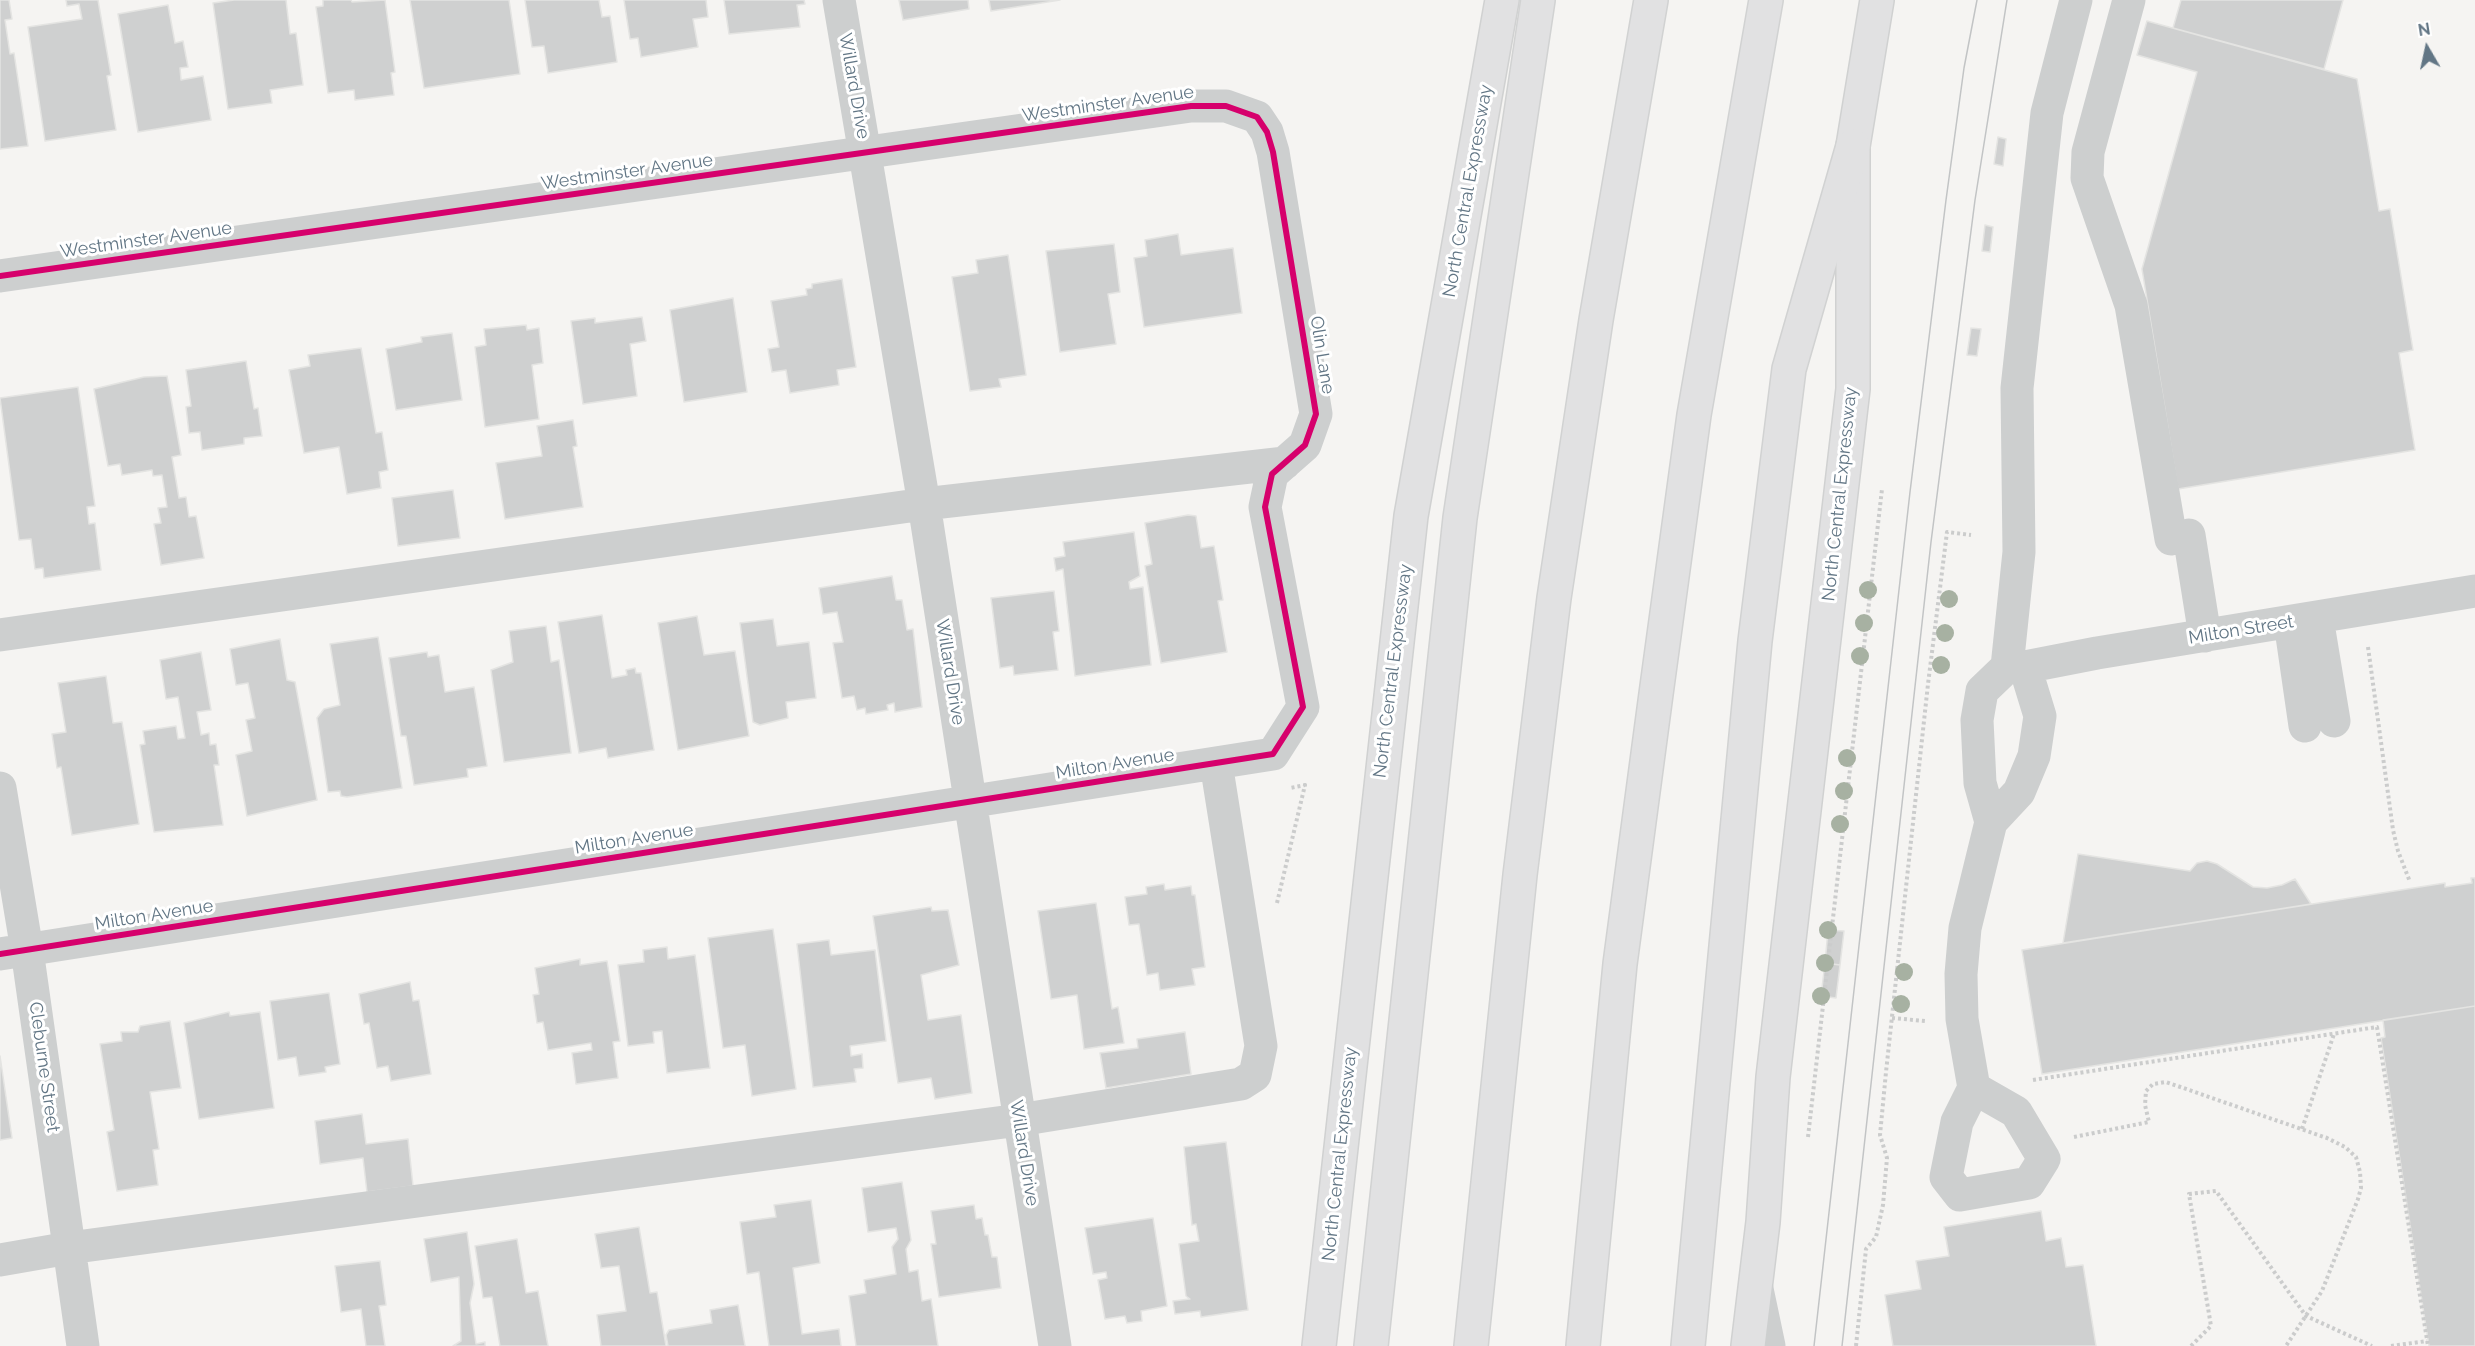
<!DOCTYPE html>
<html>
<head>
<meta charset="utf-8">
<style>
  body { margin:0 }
  #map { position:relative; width:2475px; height:1346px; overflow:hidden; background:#f5f4f2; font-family:Raleway,sans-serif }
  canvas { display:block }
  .north { position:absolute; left:2397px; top:18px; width:60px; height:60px; -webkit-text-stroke:4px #fff; paint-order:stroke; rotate:351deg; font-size:16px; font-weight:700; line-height:24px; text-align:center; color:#627685 }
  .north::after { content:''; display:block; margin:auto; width:21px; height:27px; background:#627685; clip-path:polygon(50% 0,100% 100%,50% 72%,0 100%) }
</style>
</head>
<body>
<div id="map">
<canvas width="2475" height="1346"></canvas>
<div class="north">N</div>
</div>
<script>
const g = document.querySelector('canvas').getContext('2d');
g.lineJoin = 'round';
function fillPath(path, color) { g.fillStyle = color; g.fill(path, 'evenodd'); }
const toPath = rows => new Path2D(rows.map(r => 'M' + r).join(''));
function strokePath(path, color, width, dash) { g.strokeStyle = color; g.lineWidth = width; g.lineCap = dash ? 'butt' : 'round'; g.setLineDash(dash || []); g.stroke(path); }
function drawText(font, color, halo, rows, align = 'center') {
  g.font = font + ' Raleway,sans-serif'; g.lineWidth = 6; g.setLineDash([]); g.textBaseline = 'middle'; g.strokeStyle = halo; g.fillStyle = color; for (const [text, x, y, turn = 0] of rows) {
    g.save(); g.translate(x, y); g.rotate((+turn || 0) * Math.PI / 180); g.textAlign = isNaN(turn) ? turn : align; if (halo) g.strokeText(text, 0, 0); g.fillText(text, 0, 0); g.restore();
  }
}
const building = toPath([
  [0,0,9,0,12,19,5,20,10,54,14,53,28,146,0,149,0,0],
  [66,0,98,0,111,75,107,76,116,130,45,141,28,27,82,19,79,4,67,6,66,0],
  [234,0,286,0,290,34,296,33,303,85,270,90,272,103,228,109,213,3,234,0],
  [323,0,351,0,352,2,385,0,395,72,391,73,394,95,355,100,354,90,328,93,316,7,323,6,323,0],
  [410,0,509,0,520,74,424,88,410,0],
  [525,0,599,0,602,17,610,16,617,62,548,73,544,46,532,47,525,0],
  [624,0,706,0,708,17,693,19,698,47,641,57,638,38,630,39,624,0],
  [724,0,804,0,805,4,797,5,800,27,729,34,724,0],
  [899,0,968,0,969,9,903,20,899,0],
  [989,0,1060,0,991,11,989,0],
  [2181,0,2343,0,2324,69,2173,28,2181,0],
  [168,5,175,43,183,41,188,67,180,68,181,80,203,76,211,120,138,132,118,14,168,5],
  [2147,21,2357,79,2379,211,2390,209,2413,350,2399,353,2415,450,2178,489,2142,269,2197,72,2137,55,2147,21],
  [1998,137,2006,139,2003,166,1994,164,1998,137],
  [1985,225,1993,227,1990,252,1982,251,1985,225],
  [1178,234,1181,255,1233,248,1242,313,1144,327,1134,258,1147,256,1145,240,1178,234],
  [1114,244,1120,292,1108,294,1116,344,1060,352,1046,251,1114,244],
  [1008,255,1026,375,999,379,1001,387,970,391,952,277,978,273,976,260,1008,255],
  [842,279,856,367,837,370,839,385,790,393,786,370,772,372,768,349,779,347,771,301,807,295,806,289,812,288,812,284,842,279],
  [733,298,747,392,684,402,670,310,733,298],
  [642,317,646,341,630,344,637,396,583,404,571,321,595,318,595,323,642,317],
  [526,325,527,330,539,328,543,363,532,365,539,419,485,427,475,347,486,345,484,329,526,325],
  [1971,328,1981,329,1977,356,1967,355,1971,328],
  [452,333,462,400,396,410,386,349,422,342,421,337,452,333],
  [361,348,376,433,382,432,388,470,379,472,381,488,347,494,339,447,304,453,289,370,310,366,308,355,361,348],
  [246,361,254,409,258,408,262,436,244,438,244,444,202,450,200,432,189,433,186,407,191,406,186,370,246,361],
  [167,376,181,455,172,457,179,498,186,497,189,517,196,516,204,558,161,565,154,524,161,523,158,508,167,507,162,475,153,476,152,470,122,475,120,464,108,466,94,389,144,377,167,376],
  [78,387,95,506,87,507,89,524,95,523,101,570,44,578,43,568,35,569,31,539,19,540,0,398,78,387],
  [573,420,577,446,573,447,583,507,505,519,496,463,542,456,537,426,573,420],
  [453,490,460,538,398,546,392,498,453,490],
  [1188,515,1196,516,1201,548,1214,546,1223,600,1218,601,1227,652,1161,663,1145,566,1152,564,1145,523,1188,515],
  [1134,532,1140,576,1129,582,1130,589,1143,587,1151,665,1075,676,1063,569,1056,571,1054,558,1065,556,1063,542,1134,532],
  [892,576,896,600,902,600,907,630,913,629,922,707,895,712,894,703,887,705,888,710,866,714,865,708,857,710,854,696,842,698,833,643,843,642,837,612,823,614,819,588,892,576],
  [1054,591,1059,631,1053,632,1058,670,1014,675,1013,666,1000,668,991,598,1054,591],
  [602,615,612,678,627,675,626,670,635,668,636,673,641,673,654,750,608,758,606,748,579,753,558,622,602,615],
  [697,616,704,655,735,651,749,736,678,750,658,623,697,616],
  [773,619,777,646,809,642,816,698,786,702,788,718,760,725,753,722,740,623,773,619],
  [546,626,551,662,559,660,571,753,504,762,491,670,513,662,509,631,546,626],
  [378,637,402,788,347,797,341,796,340,791,328,792,317,718,324,709,340,705,330,644,378,637],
  [280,639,287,680,295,682,317,800,247,816,236,755,252,751,246,720,255,718,248,683,236,685,230,649,280,639],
  [201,652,211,710,197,712,201,735,209,733,210,745,216,744,219,765,214,765,223,825,154,832,140,745,145,744,143,731,176,726,178,739,185,738,178,697,166,699,160,660,201,652],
  [427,652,428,657,439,655,445,692,474,687,487,766,467,769,468,777,414,785,406,736,401,736,389,658,427,652],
  [106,676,113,723,122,722,139,824,72,835,61,767,57,768,52,734,66,732,58,683,106,676],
  [2078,854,2190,871,2197,863,2207,861,2217,864,2253,887,2267,888,2282,885,2295,879,2311,904,2063,943,2078,854],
  [2471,878,2475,878,2475,1006,2042,1074,2022,950,2445,883,2445,887,2472,883,2471,878],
  [1164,884,1165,890,1191,886,1192,895,1195,895,1205,967,1192,969,1195,985,1160,990,1158,973,1147,975,1139,924,1129,925,1125,897,1147,894,1146,887,1164,884],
  [1096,903,1112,1009,1118,1007,1124,1043,1084,1049,1077,995,1051,999,1038,911,1096,903],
  [931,907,932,911,948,910,959,965,921,975,928,1020,961,1015,972,1093,935,1099,931,1078,898,1083,873,916,931,907],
  [773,929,796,1089,752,1096,745,1045,723,1048,708,938,773,929],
  [1828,930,1844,931,1840,965,1825,963,1828,930],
  [829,940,831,955,875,950,886,1041,850,1046,851,1056,862,1054,863,1068,854,1069,856,1082,813,1087,797,944,829,940],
  [667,947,668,959,695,955,710,1068,667,1073,662,1031,653,1032,654,1043,628,1046,618,965,644,962,643,950,667,947],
  [580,959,580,965,607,961,620,1041,613,1042,618,1078,576,1084,572,1053,592,1050,591,1043,548,1050,543,1022,537,1023,533,995,539,994,535,968,580,959],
  [1825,963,1840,965,1836,998,1821,996,1825,963],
  [410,982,413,1001,419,1000,431,1074,391,1081,388,1066,377,1068,369,1023,364,1024,359,994,410,982],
  [329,993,340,1064,325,1067,326,1072,299,1076,296,1057,278,1060,270,1001,329,993],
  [2475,1006,2475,1346,2429,1346,2381,1038,2385,1037,2383,1020,2475,1006],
  [229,1012,230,1016,260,1012,274,1108,199,1119,184,1023,229,1012],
  [170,1021,181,1088,150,1092,159,1149,153,1150,158,1185,117,1191,107,1132,114,1130,100,1044,122,1041,121,1032,138,1032,140,1026,170,1021],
  [1185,1032,1191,1074,1106,1088,1100,1053,1138,1048,1137,1039,1185,1032],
  [0,1056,12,1138,0,1140,0,1056],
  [362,1114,366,1144,408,1139,413,1186,367,1192,363,1158,320,1164,315,1121,362,1114],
  [1226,1142,1248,1310,1201,1317,1200,1311,1175,1314,1173,1301,1190,1299,1186,1296,1179,1244,1199,1241,1196,1224,1192,1225,1184,1147,1226,1142],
  [902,1182,911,1240,906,1249,909,1272,918,1270,922,1301,931,1299,938,1346,856,1346,849,1296,866,1293,864,1280,896,1274,892,1247,898,1239,896,1228,868,1232,862,1188,902,1182],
  [811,1200,820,1263,793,1268,802,1334,839,1329,841,1346,769,1346,759,1272,747,1274,740,1222,776,1217,774,1205,811,1200],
  [974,1205,976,1219,982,1218,985,1235,988,1235,992,1257,997,1257,1001,1288,939,1297,931,1244,936,1244,931,1211,974,1205],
  [2041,1211,2046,1241,2061,1238,2066,1267,2083,1265,2096,1346,1893,1346,1885,1295,1921,1289,1916,1261,1949,1256,1944,1227,2041,1211],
  [1153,1218,1167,1306,1141,1311,1142,1321,1127,1323,1125,1316,1105,1319,1098,1280,1107,1278,1106,1272,1093,1274,1085,1228,1153,1218],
  [639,1227,650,1293,657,1292,666,1346,601,1346,597,1315,626,1311,619,1266,601,1268,595,1234,639,1227],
  [467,1232,474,1284,470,1303,476,1344,485,1342,485,1346,453,1346,461,1341,459,1277,431,1282,424,1239,467,1232],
  [517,1239,526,1293,538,1291,548,1346,500,1346,492,1297,483,1298,475,1246,517,1239],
  [380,1261,386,1305,379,1306,385,1346,366,1346,361,1309,341,1312,335,1266,380,1261],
  [738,1305,745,1346,668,1346,666,1335,669,1330,712,1323,710,1310,738,1305]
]);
fillPath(building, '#cfd0d0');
strokePath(building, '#e4e4e2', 1.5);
const major = toPath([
  [1319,1346,1411,516,1502,0],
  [1748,1346,1763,1222,1773,1077,1853,389,1853,146,1877,0]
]);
const highway = toPath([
  [1371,1346,1460,518,1538,0],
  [1471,1346,1520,875,1554,598,1596,320,1651,0],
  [1583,1346,1620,964,1656,694,1694,415,1766,0],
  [1688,1346,1755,641,1789,369,1853,146]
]);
strokePath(major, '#d0d1d1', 36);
strokePath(highway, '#d1d2d2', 36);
strokePath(toPath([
  [2368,647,2393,830,2398,851,2410,882],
  [1277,903,1305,785,1290,788],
  [1892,1018,1925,1021],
  [2033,1080,2377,1027,2428,1346],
  [2302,1129,2334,1034],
  [1808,1137,1882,489],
  [2074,1137,2149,1122,2145,1105,2146,1091,2153,1084,2166,1082,2327,1138,2345,1147,2356,1157,2360,1172,2361,1188,2358,1199,2322,1291,2286,1346],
  [1856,1346,1866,1249,1876,1237,1883,1205,1887,1158,1880,1135,1886,1072,1928,684,1947,532,1971,535],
  [2191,1346,2211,1326,2189,1194,2216,1191,2306,1316,2372,1346],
  [2391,1346,2427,1341]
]), '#cbcccc', 4, [3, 3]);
strokePath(toPath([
  [839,0,924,504,1055,1346],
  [2129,0,2088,152,2087,178,2131,305,2171,539],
  [0,276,1191,106,1226,106,1257,117,1267,132,1273,152,1316,414,1305,445,1272,474,1265,507,1303,707,1273,754,0,954],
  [2189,535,2205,636],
  [2317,618,2334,721],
  [2290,622,2305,726],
  [0,635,924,504,1285,463],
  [2007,667,2025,667,2097,653,2475,591],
  [0,788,27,950,83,1346],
  [1991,822,2019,792,2034,756,2040,716,2025,667],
  [1974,1088,2016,1112,2044,1159,2029,1183,1960,1195,1946,1177,1957,1122,1974,1088,1962,1019,1961,974,1965,928,1991,822,1980,783,1977,720,1982,691,2007,667,2019,552,2017,388,2047,113,2076,0],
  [0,1260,69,1248,1019,1120,1241,1084,1255,1075,1261,1046,1216,763],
  [1757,1289,1769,1346]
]), '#cdcfcf', 33);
strokePath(major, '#e1e1e2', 33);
strokePath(highway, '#e1e1e2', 33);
strokePath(toPath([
  [1814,1346,1910,492,1946,200,1964,68,1977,0],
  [1842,1346,1931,542,1975,200,2007,0]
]), '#c2c4c5', 1.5);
strokePath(toPath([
  [0,276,1191,106,1226,106,1257,117,1267,132,1273,152,1316,414,1305,445,1272,474,1265,507,1303,707,1273,754,0,954]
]), '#d6006c', 6);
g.fillStyle = '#a7b1a2';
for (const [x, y] of [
  [1868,590],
  [1949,599],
  [1864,623],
  [1945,633],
  [1860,656],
  [1941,665],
  [1847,758],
  [1844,791],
  [1840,824],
  [1828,930],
  [1825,963],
  [1904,972],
  [1821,996],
  [1901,1004]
]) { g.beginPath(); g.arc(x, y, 9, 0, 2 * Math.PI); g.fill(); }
drawText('18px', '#627685', '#fff', [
  ["Willard Drive",854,86,80],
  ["Westminster Avenue",1108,104,-8],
  ["Westminster Avenue",627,172,-8],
  ["North Central Expressway",1468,191,-80],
  ["Westminster Avenue",146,240,-8],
  ["Olin Lane",1322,355,81],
  ["North Central Expressway",1840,494,-84],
  ["Milton Street",2241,630,-9],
  ["North Central Expressway",1393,671,-83],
  ["Willard Drive",950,672,81],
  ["Milton Avenue",1115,764,-9],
  ["Milton Avenue",634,839,-9],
  ["Milton Avenue",154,915,-9],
  ["Cleburne Street",44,1067,82],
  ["Willard Drive",1024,1153,81],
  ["North Central Expressway",1340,1154,-84]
]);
</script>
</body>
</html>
